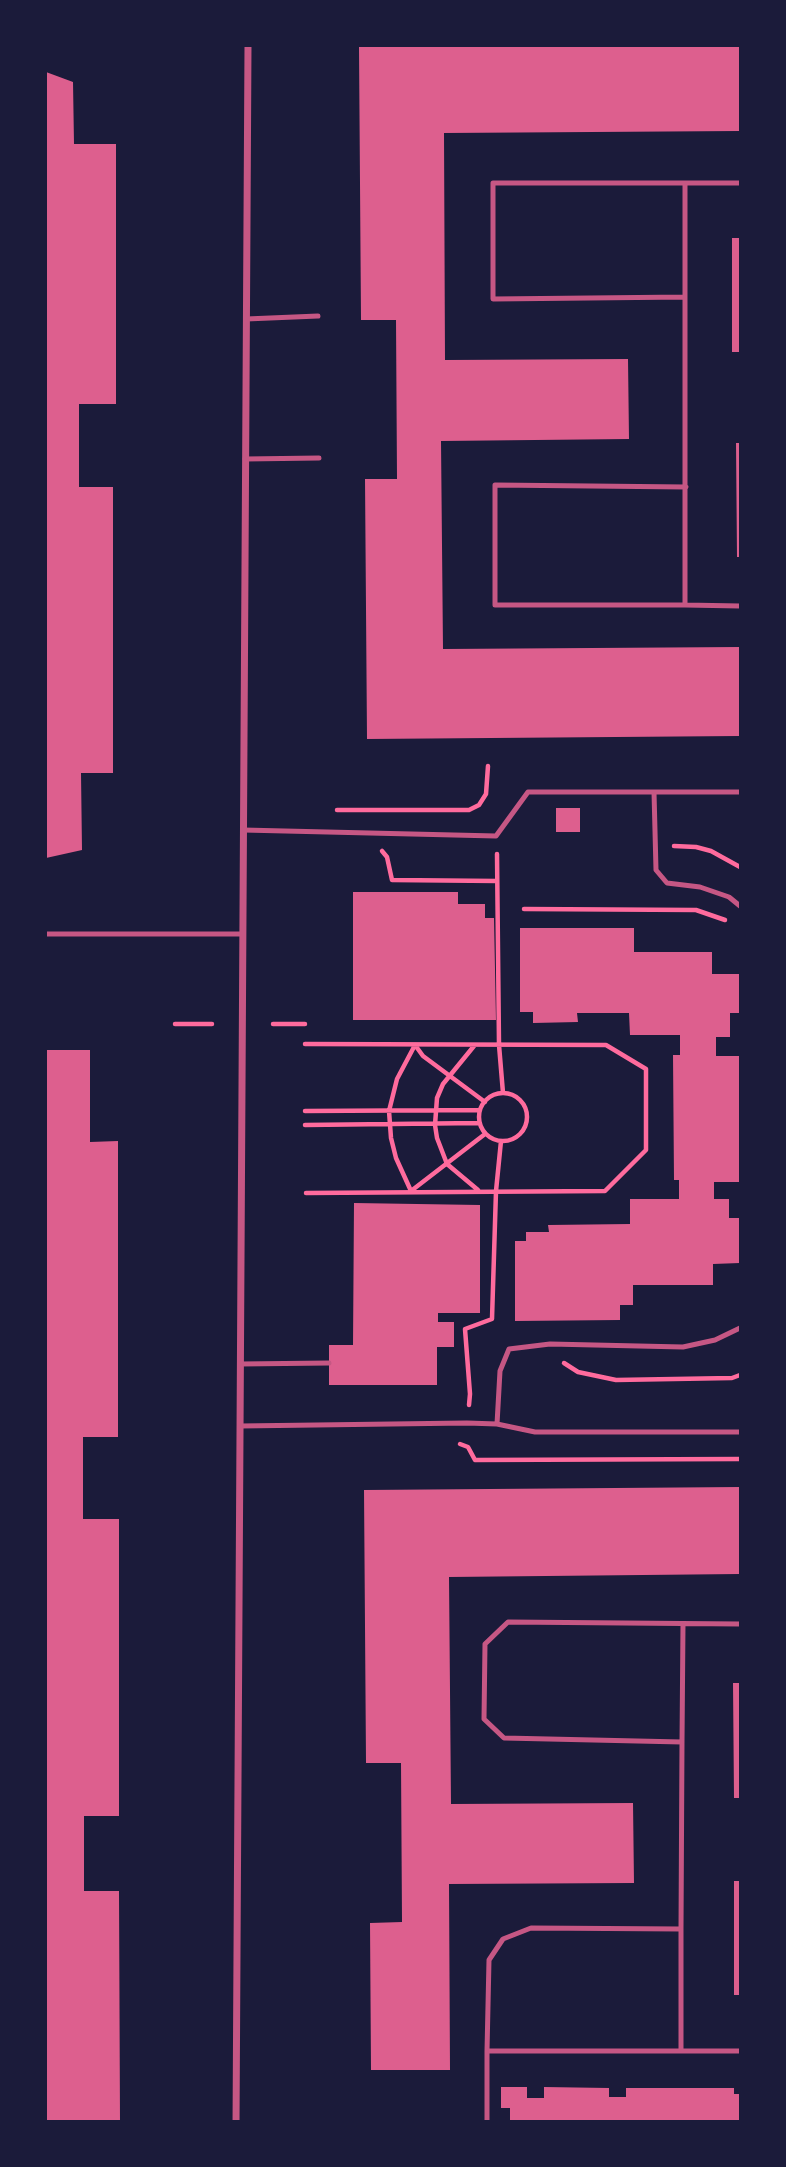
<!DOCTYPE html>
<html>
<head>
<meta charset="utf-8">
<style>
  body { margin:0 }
  #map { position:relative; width:786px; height:2167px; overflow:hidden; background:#1b1b3a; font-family:Barlow,sans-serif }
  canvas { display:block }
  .frame { position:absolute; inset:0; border:47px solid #1b1b3a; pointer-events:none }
</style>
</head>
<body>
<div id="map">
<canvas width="786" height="2167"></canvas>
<div class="frame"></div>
</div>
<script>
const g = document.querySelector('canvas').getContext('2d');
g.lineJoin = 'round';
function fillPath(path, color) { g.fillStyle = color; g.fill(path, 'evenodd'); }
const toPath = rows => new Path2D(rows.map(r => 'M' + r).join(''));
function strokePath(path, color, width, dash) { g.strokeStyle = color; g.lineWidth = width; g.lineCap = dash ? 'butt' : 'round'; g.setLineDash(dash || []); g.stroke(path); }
fillPath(toPath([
  [740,46,740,131,444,133,445,360,628,359,629,439,441,441,443,649,740,647,740,736,367,739,365,479,397,479,396,320,361,320,359,47],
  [46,72,73,82,74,144,116,144,116,404,79,404,79,487,113,487,113,773,81,773,82,850,46,858],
  [732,238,740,238,740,352,732,352],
  [736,443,740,443,740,557,737,557],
  [556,808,580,808,580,832,556,832],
  [353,892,458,892,458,904,485,904,485,918,494,918,496,1020,353,1020],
  [520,928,634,928,634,952,712,952,712,974,740,974,740,1013,730,1013,730,1037,716,1037,716,1056,740,1056,740,1182,714,1182,714,1199,729,1199,729,1218,740,1218,740,1263,713,1264,713,1285,633,1285,633,1305,620,1305,620,1320,515,1321,515,1241,526,1241,526,1232,549,1232,548,1225,630,1224,630,1199,679,1199,679,1180,674,1180,673,1055,680,1055,680,1035,630,1035,629,1013,577,1013,578,1022,533,1023,533,1012,520,1012],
  [46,1050,90,1050,90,1142,118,1141,118,1437,83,1437,83,1519,119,1519,119,1816,84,1816,84,1891,119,1891,120,2122,46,2122],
  [354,1203,480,1205,480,1313,438,1313,438,1322,454,1322,454,1347,437,1347,437,1385,329,1385,329,1345,353,1345],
  [740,1487,740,1574,449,1577,451,1804,633,1803,634,1883,449,1884,450,2070,371,2070,370,1923,402,1922,401,1763,366,1763,364,1490],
  [733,1683,740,1683,740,1798,734,1798],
  [734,1881,740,1881,740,1995,734,1995],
  [501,2087,527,2087,527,2098,544,2098,544,2087,609,2088,609,2097,626,2097,626,2088,734,2088,734,2094,740,2094,740,2122,510,2122,510,2108,501,2108]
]), '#dd5f8e');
strokePath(toPath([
  [337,810,469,810,479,805,486,794,488,766],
  [674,846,696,847,711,851,740,867],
  [382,851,387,857,392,880,497,881],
  [497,854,499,1045,503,1093],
  [524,909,696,910,725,920],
  [175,1024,212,1024],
  [273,1024,305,1024],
  [305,1044,606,1045,646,1069,646,1150,605,1191,306,1193],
  [474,1046,443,1084,437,1098,435,1125,437,1138,447,1164,478,1190],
  '479 1117a24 24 0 1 1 48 0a24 24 0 1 1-48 0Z',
  [485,1102,423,1056,415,1045,397,1079,389,1111,391,1138,396,1158,411,1191,485,1134],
  [305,1111,480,1110],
  [305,1125,479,1123],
  [564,1363,578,1372,616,1380,732,1378,740,1375],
  [469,1405,470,1394,465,1329,492,1319,496,1191,501,1141],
  [460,1444,468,1447,475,1460,740,1459]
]), '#ff6b9d', 4.5);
strokePath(toPath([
  [685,183,685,605,740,606],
  [685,297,493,299,493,183,740,183],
  [246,319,318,316],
  [245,459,319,458],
  [685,605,495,605,495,485,686,487],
  [740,792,654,792,656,870,667,883,700,887,729,897,740,906],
  [243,830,496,836,528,792,654,792],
  [46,934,243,934],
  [240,1364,329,1363],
  [497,1424,500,1371,509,1349,550,1344,683,1347,715,1340,740,1328],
  [240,1426,467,1423,497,1424,535,1432,740,1432],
  [740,1624,508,1622,485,1644,484,1719,504,1738,682,1742,681,1929,531,1928,503,1939,489,1960,487,2051,740,2051],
  [682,1742,683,1624],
  [681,1929,681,2051],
  [487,2122,487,2051]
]), '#c65784', 5);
strokePath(toPath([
  [236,2122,248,46]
]), '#c65784', 7);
</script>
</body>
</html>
